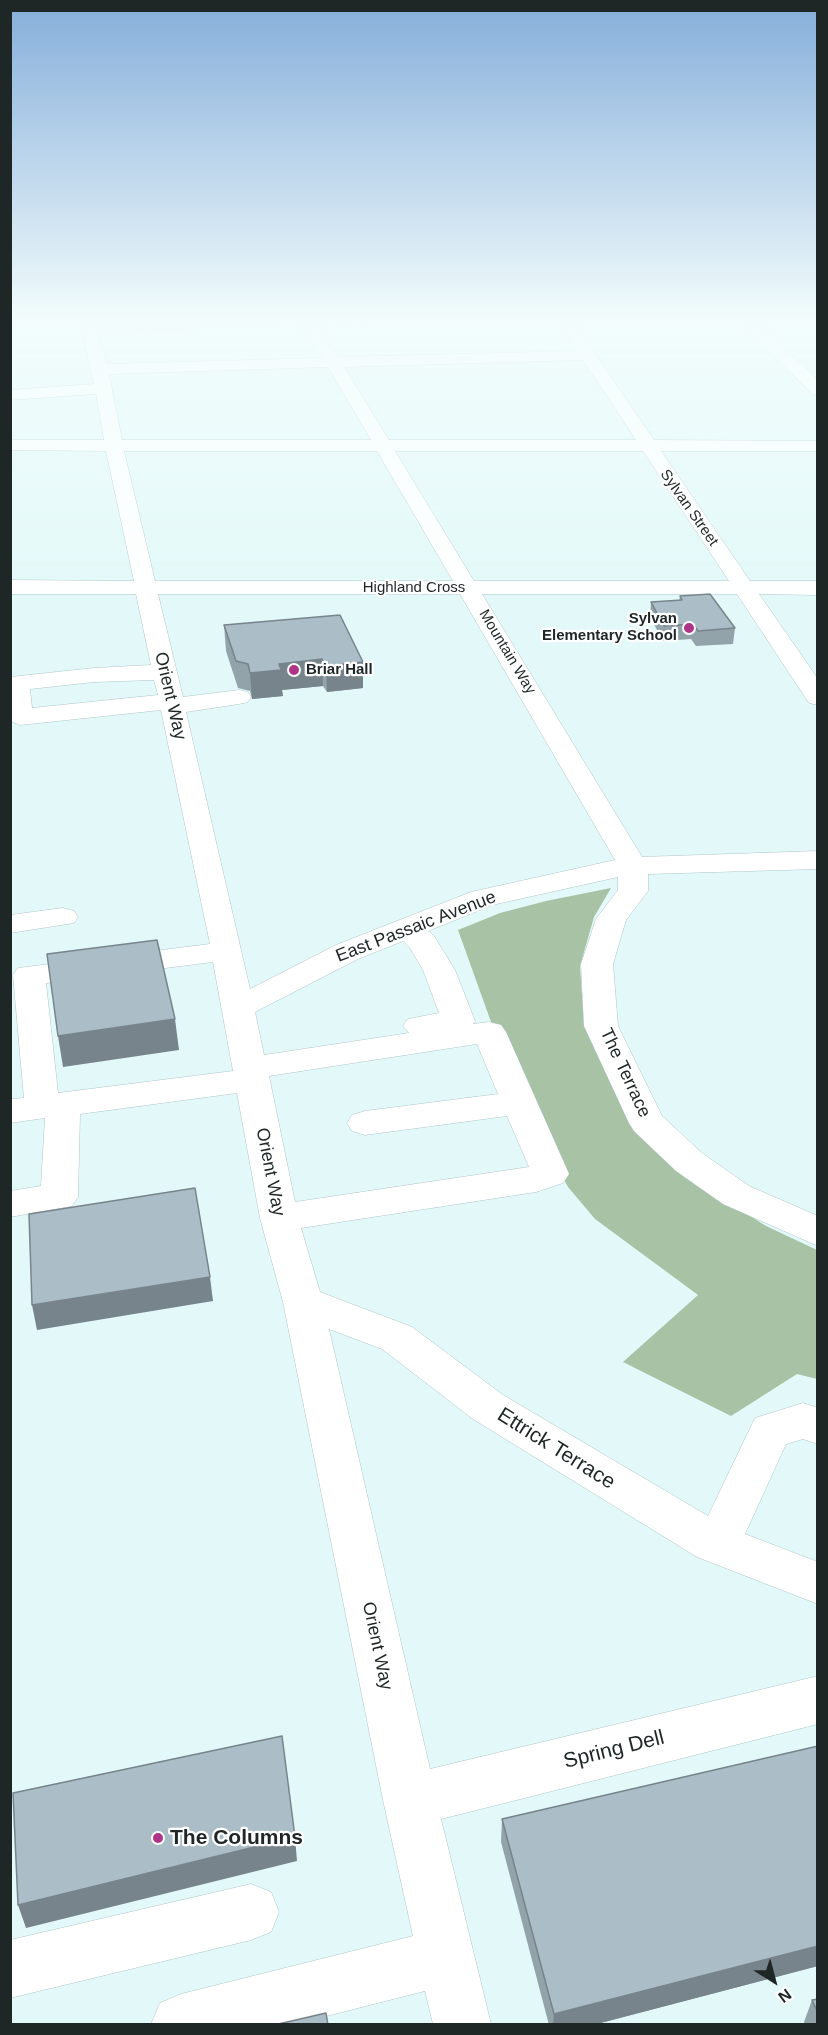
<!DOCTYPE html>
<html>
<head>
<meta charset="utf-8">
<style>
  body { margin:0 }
  #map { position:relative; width:828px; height:2035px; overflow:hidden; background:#e3f9f9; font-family:Arial,sans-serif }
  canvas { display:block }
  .frame { position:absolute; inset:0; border:12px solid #1e2626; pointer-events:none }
  .north { position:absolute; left:744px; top:1951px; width:60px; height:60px; -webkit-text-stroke:4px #fff; paint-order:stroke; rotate:144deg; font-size:16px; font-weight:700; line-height:24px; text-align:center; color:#1e2626 }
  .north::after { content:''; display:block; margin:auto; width:21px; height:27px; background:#1e2626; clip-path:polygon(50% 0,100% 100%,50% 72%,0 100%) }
</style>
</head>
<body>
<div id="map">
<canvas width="828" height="2035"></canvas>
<div class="frame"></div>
<div class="north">N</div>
</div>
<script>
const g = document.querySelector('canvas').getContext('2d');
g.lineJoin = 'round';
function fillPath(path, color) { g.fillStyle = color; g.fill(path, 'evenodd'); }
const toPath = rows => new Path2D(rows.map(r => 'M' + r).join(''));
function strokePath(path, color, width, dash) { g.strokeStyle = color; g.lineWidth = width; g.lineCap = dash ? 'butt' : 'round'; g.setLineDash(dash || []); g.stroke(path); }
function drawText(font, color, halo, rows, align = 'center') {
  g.font = font + ' Arial,sans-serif'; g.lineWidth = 4.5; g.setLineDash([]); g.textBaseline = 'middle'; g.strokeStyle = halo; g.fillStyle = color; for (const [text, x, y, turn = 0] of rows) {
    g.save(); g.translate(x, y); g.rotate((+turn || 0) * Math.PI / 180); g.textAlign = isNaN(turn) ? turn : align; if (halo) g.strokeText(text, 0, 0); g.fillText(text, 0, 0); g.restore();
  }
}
fillPath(toPath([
  [611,888,594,917,580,966,584,1024,609,1078,709,1190,766,1226,817,1250,817,1379,797,1374,731,1416,623,1362,698,1295,595,1219,568,1187,537,1129,504,1058,458,930,500,913,546,901]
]), '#a7c2a4');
const minor = toPath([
  [79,317,94,317,95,321,258,317,471,317,464,321,315,325,338,357,577,351,555,317,570,317,654,440,818,441,818,451,661,451,750,581,818,581,818,595,759,594,818,679,818,705,809,703,737,594,482,594,642,857,818,851,818,869,648,874,648,891,626,920,613,964,618,1026,662,1116,702,1153,749,1186,818,1216,818,1246,723,1204,676,1171,634,1131,629,1123,584,1026,581,964,596,919,618,890,618,877,492,905,428,931,434,936,455,970,475,1021,473,1024,489,1022,501,1025,506,1032,569,1174,563,1183,536,1192,301,1228,320,1292,412,1327,503,1395,708,1516,755,1418,803,1403,818,1408,818,1444,803,1439,786,1444,745,1534,818,1562,818,1604,697,1557,473,1419,382,1349,329,1329,430,1769,818,1676,818,1724,441,1819,491,2024,433,2024,425,1991,295,2024,151,2024,160,2003,181,1994,413,1936,383,1800,283,1302,260,1218,237,1093,80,1114,78,1197,72,1206,10,1217,10,1191,41,1186,45,1118,10,1123,10,1099,24,1098,13,975,18,968,210,944,161,710,20,725,10,721,10,677,94,668,151,665,136,594,10,594,10,580,134,581,106,451,10,450,10,440,104,440,96,394,10,400,10,390,94,384,79,317],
  [300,325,322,358,107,364,97,330,300,325],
  [583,360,636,440,389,440,344,367,583,360],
  [328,367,371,440,122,440,109,374,328,367],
  [124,451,377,451,453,581,155,581,124,451],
  [395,451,643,451,729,581,474,581,395,451],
  [158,594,460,594,615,860,471,892,336,945,250,989,186,712,239,704,248,702,251,697,248,692,239,690,183,697,158,594],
  [154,680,158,695,32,708,30,689,94,682,154,680],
  [403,941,410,948,423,970,439,1013,408,1019,403,1026,409,1033,264,1055,255,1012,358,959,403,941],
  [213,962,233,1071,58,1093,46,983,213,962],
  [477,1044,498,1094,365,1111,352,1115,347,1123,352,1131,365,1135,507,1116,529,1167,295,1202,269,1076,477,1044],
  [736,317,752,317,818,380,818,395,812,394,736,317],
  [63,908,74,911,78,917,74,923,10,933,10,915,63,908],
  [251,1884,271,1892,279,1912,271,1932,251,1940,10,1998,10,1940,251,1884]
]);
strokePath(minor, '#b0c5c6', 1);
fillPath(minor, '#fff');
fillPath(toPath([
  [680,596,735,628,733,644,696,646,691,639,663,641,650,617,651,602,679,601],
  [340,615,363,688,327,692,323,686,282,690,283,696,252,699,250,691,238,688,226,651,224,625],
  [818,1746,818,1966,593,2025,549,2025,501,1842,502,1819],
  [818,1999,818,2025,805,2025,804,2022,812,2000]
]), '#93a3aa');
fillPath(toPath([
  [322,659,323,686,282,690,283,696,252,699,250,673,279,664],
  [363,662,363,688,327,692,326,666],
  [175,1019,179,1050,63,1067,58,1036],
  [210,1277,213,1301,37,1330,32,1305],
  [295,1837,297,1861,26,1928,18,1905],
  [818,1946,818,1966,593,2025,553,2025,554,2014]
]), '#78848b');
const building = toPath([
  [710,594,735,628,698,631,693,624,664,626,651,602,682,600,680,596,710,594],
  [340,615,363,662,326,666,322,659,279,664,281,670,250,673,248,664,236,661,224,625,340,615],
  [157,940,175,1019,58,1036,47,954,157,940],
  [195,1188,210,1277,32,1305,29,1214,195,1188],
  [282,1736,295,1837,18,1905,13,1793,282,1736],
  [818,1746,818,1946,554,2014,502,1819,818,1746],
  [818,1999,818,2013,812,2000,818,1999],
  [326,2013,328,2025,274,2025,326,2013]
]);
fillPath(building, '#abbdc6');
strokePath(building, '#78848b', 1.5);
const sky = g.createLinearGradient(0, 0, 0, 602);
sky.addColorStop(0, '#85aeda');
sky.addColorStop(0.53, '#f2fcfc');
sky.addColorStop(1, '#f2fcfc00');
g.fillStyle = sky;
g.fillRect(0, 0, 828, 602);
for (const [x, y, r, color] of [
  [689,628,6,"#af3488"],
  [294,670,6,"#af3488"],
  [158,1838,6,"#af3488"]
]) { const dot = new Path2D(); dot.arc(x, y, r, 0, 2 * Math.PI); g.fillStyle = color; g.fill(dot); strokePath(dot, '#fff', 2); }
drawText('15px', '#1e2626', '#fff', [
  ["Sylvan Street",689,508,55],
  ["Highland Cross",414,588],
  ["Mountain Way",507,652,59]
]);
drawText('bold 15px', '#1e2626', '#fff', [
  ["Sylvan",677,619],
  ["Elementary School",677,636],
  ["Briar Hall",306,670,"left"]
], 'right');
drawText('18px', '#1e2626', '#fff', [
  ["Orient Way",170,696,77],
  ["East Passaic Avenue",416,927,-21],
  ["The Terrace",625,1073,65],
  ["Orient Way",270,1172,79],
  ["Orient Way",377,1646,78]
]);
drawText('21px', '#1e2626', '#fff', [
  ["Ettrick Terrace",556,1449,32],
  ["Spring Dell",614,1750,-14]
]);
drawText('bold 21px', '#1e2626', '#fff', [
  ["The Columns",170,1838]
], 'left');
</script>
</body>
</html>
